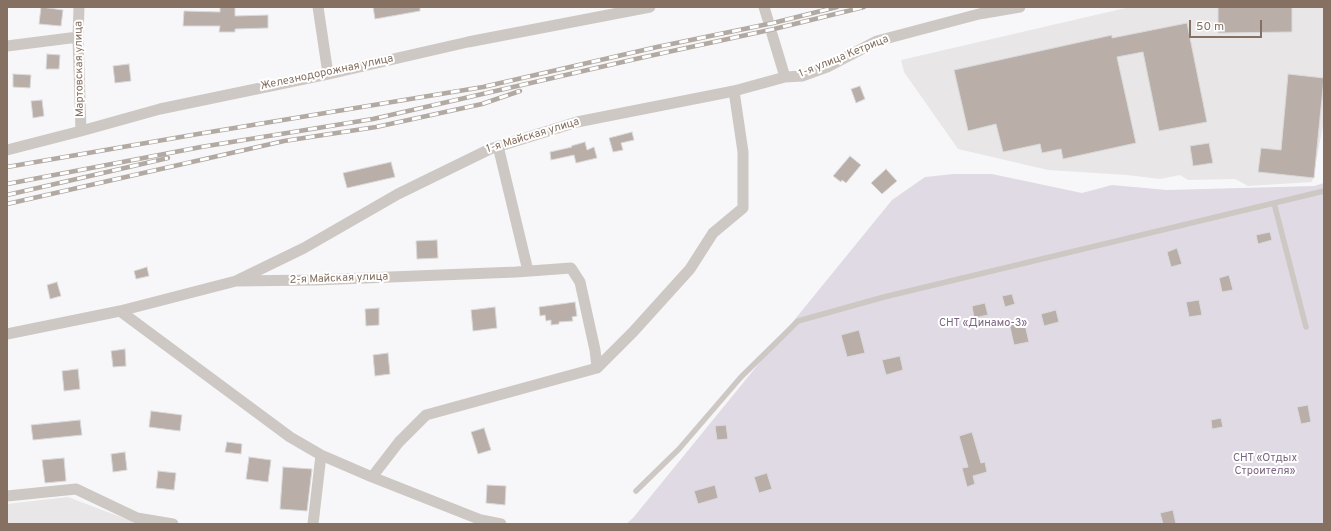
<!DOCTYPE html>
<html>
<head>
<meta charset="utf-8">
<style>
  body { margin:0 }
  #map { position:relative; width:1331px; height:531px; overflow:hidden; background:#f7f7f9; font-family:Overpass,sans-serif }
  canvas { display:block }
  .frame { position:absolute; inset:0; border:8px solid #857061; pointer-events:none }
  .scale { position:absolute; left:1189px; top:20px; width:73px; height:18px; box-sizing:border-box; border:2px solid #857061; border-top:0; padding-left:5px; font-size:12px; line-height:14px; white-space:nowrap; color:#857061; -webkit-text-stroke:3px #fff; paint-order:stroke }
</style>
</head>
<body>
<div id="map">
<canvas width="1331" height="531"></canvas>
<div class="frame"></div>
<div class="scale">50 m</div>
</div>
<script>
const g = document.querySelector('canvas').getContext('2d');
g.lineJoin = 'round';
function fillPath(path, color) { g.fillStyle = color; g.fill(path, 'evenodd'); }
const toPath = rows => new Path2D(rows.map(r => 'M' + r).join(''));
function strokePath(path, color, width, dash) { g.strokeStyle = color; g.lineWidth = width; g.lineCap = dash ? 'butt' : 'round'; g.setLineDash(dash || []); g.stroke(path); }
function drawText(font, color, halo, rows, align = 'center') {
  g.font = font + ' Overpass,sans-serif'; g.lineWidth = 4; g.setLineDash([]); g.textBaseline = 'middle'; g.strokeStyle = halo; g.fillStyle = color; for (const [text, x, y, turn = 0] of rows) {
    g.save(); g.translate(x, y); g.rotate((+turn || 0) * Math.PI / 180); g.textAlign = isNaN(turn) ? turn : align; if (halo) g.strokeText(text, 0, 0); g.fillText(text, 0, 0); g.restore();
  }
}
fillPath(toPath([
  [1130,7,1324,7,1324,121,1312,182,1248,186,1235,179,1188,180,1180,175,1160,179,1127,175,1048,170,958,149,904,72,901,60],
  [68,497,139,524,7,524,7,504]
]), '#e8e6e7');
fillPath(toPath([
  [954,174,992,174,1082,193,1112,185,1167,190,1314,186,1324,183,1324,524,626,524,633,518,892,200,925,177]
]), '#e0dae4');
const building = toPath([
  [41,7,63,10,61,26,39,24,41,7],
  [220,7,235,7,235,16,268,15,268,28,235,29,235,32,219,32,220,26,183,26,184,11,220,12,220,7],
  [373,7,420,7,420,11,375,19,373,7],
  [1218,7,1292,7,1292,32,1218,33,1218,7],
  [1187,23,1207,122,1159,131,1143,52,1117,57,1136,143,1063,159,1061,149,1042,153,1040,144,1003,152,996,124,968,131,954,70,1112,35,1112,38,1187,23],
  [47,54,60,55,59,69,46,69,47,54],
  [129,64,131,81,115,83,113,66,129,64],
  [13,74,31,75,30,88,13,87,13,74],
  [1288,74,1324,78,1314,178,1258,172,1261,148,1281,150,1288,74],
  [860,86,865,99,856,103,851,89,860,86],
  [42,100,44,116,33,118,31,101,42,100],
  [632,132,634,140,621,143,623,150,613,152,609,138,632,132],
  [585,142,587,150,594,147,597,158,576,163,574,155,551,160,550,152,572,147,571,146,585,142],
  [1209,143,1213,163,1193,166,1190,146,1209,143],
  [850,156,861,165,846,183,842,180,841,182,833,176,850,156],
  [391,162,395,177,347,188,343,173,391,162],
  [886,169,897,181,882,194,871,183,886,169],
  [1270,232,1272,240,1258,244,1256,235,1270,232],
  [437,240,438,258,417,259,416,241,437,240],
  [1177,248,1182,264,1171,267,1167,252,1177,248],
  [147,267,149,276,136,279,134,271,147,267],
  [1229,275,1233,290,1222,292,1219,278,1229,275],
  [57,282,61,296,50,299,47,285,57,282],
  [1012,294,1015,304,1005,307,1002,296,1012,294],
  [1199,300,1202,315,1189,317,1186,302,1199,300],
  [575,302,577,316,572,317,573,321,559,322,559,324,551,325,551,320,546,321,545,315,540,316,539,307,575,302],
  [985,303,988,315,974,318,972,306,985,303],
  [495,307,497,328,473,331,471,310,495,307],
  [379,308,379,325,366,326,365,309,379,308],
  [1056,310,1059,322,1044,326,1041,314,1056,310],
  [1024,320,1029,342,1014,345,1009,323,1024,320],
  [859,330,865,353,847,357,841,335,859,330],
  [125,349,126,366,113,367,111,351,125,349],
  [388,353,390,374,375,376,373,355,388,353],
  [900,356,903,370,886,375,882,360,900,356],
  [78,369,80,389,64,391,62,371,78,369],
  [1308,405,1311,422,1301,424,1297,407,1308,405],
  [151,411,182,415,180,431,149,427,151,411],
  [1221,418,1223,427,1212,429,1211,420,1221,418],
  [80,420,82,435,33,440,31,425,80,420],
  [726,425,728,439,717,440,715,426,726,425],
  [484,428,491,450,478,454,471,432,484,428],
  [972,432,981,463,985,462,987,472,973,476,975,484,967,487,962,468,968,467,959,436,972,432],
  [227,442,242,444,241,454,225,452,227,442],
  [125,452,127,470,113,472,111,454,125,452],
  [249,457,271,460,268,482,246,479,249,457],
  [64,458,66,481,45,483,42,460,64,458],
  [283,467,312,469,307,511,280,509,283,467],
  [158,471,176,473,174,490,156,488,158,471],
  [767,473,772,489,759,493,754,477,767,473],
  [487,485,506,486,505,505,486,503,487,485],
  [715,485,718,498,698,504,694,491,715,485],
  [1173,510,1176,524,1163,524,1160,513,1173,510]
]);
fillPath(building, '#baafa8');
strokePath(building, '#d9d9db', 1);
strokePath(toPath([
  [1274,203,1306,327],
  [636,491,679,449,741,377,798,321,884,297,1324,191]
]), '#cdc8c4', 5.5);
strokePath(toPath([
  [79,7,78,37,81,131],
  [318,7,328,74],
  [764,7,768,20],
  [772,34,785,77],
  [7,46,78,37],
  [498,146,528,271],
  [7,150,81,131,160,109,328,74,468,42,650,7],
  [236,281,304,248,398,194,490,149,577,122,734,91,785,77,802,76,827,67,877,41,979,14,1020,7],
  [120,311,290,437,321,455,372,477,481,520,501,524],
  [7,334,120,311,236,281,315,280,516,272,571,268,580,282,595,350,597,368],
  [372,477,399,442,426,415,597,368,633,332,690,269,713,233,743,208,743,152,734,91],
  [7,496,76,489,137,518,173,524],
  [313,524,321,455]
]), '#cdc8c4', 11);
const rail = toPath([
  [7,167,198,134,483,87,657,47,773,23,837,7],
  [7,184,201,147,373,119,640,58,774,29,864,7],
  [7,195,168,158],
  [7,204,284,141,376,127,482,104,520,91]
]);
strokePath(rail, '#b1a9a2', 4.5);
strokePath(rail, '#fff', 3, [9]);
drawText('11px', '#857061', '#fff', [
  ["1-я улица Кетрица",844,57,-22],
  ["Мартовская улица",80,69,-91],
  ["Железнодорожная улица",327,73,-12],
  ["1-я Майская улица",533,136,-17],
  ["2-я Майская улица",339,279,-2]
]);
drawText('11px', '#7b6581', '#fff', [
  ["СНТ «Динамо-3»",983,324],
  ["СНТ «Отдых",1265,459],
  ["Строителя»",1265,472]
]);
</script>
</body>
</html>
